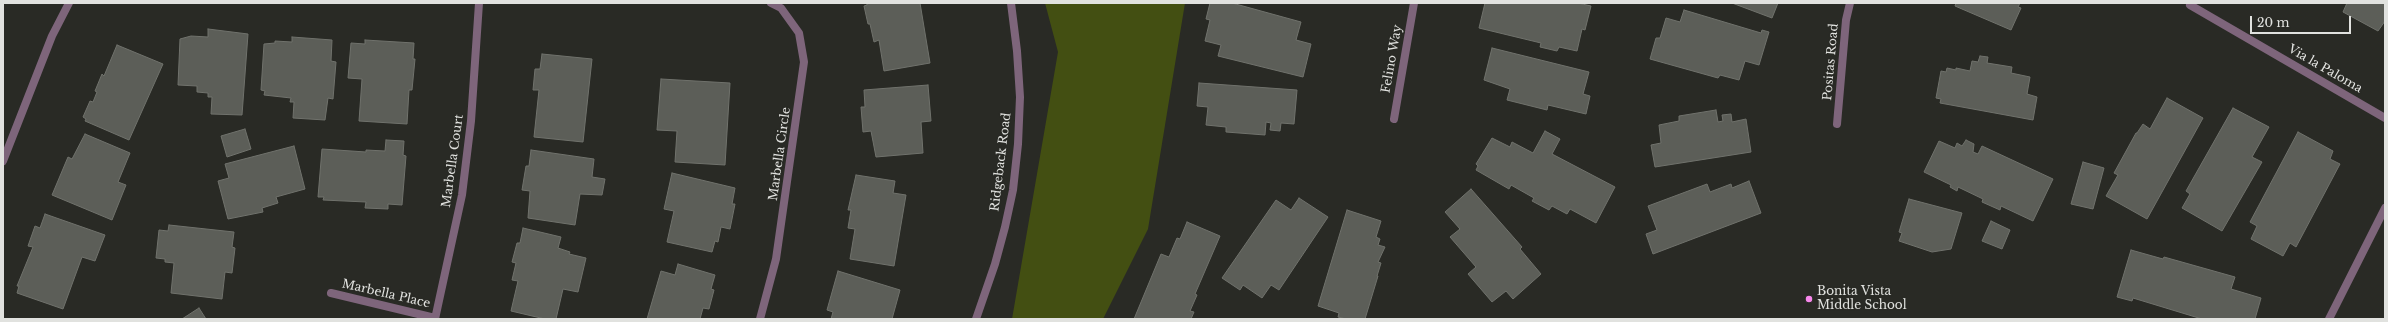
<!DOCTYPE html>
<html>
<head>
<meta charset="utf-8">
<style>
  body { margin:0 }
  #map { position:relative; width:2388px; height:322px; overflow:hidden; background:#292a25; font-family:"Libre Baskerville",serif }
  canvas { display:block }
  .frame { position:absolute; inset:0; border:4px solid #e1e2df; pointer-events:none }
  .scale { position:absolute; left:2250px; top:16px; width:101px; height:18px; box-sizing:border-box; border:2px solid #e1e2df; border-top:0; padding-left:5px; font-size:12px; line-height:14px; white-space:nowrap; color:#e1e2df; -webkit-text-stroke:3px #292a25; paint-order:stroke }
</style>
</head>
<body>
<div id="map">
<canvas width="2388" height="322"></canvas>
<div class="frame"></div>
<div class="scale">20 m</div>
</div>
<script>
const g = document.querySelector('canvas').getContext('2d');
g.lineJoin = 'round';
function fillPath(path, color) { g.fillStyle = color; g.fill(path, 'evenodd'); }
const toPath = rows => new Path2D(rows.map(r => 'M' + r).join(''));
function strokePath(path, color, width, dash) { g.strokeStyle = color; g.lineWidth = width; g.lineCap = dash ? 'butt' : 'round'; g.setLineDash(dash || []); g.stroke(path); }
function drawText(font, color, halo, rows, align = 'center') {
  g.font = font + ' "Libre Baskerville",serif'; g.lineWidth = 3; g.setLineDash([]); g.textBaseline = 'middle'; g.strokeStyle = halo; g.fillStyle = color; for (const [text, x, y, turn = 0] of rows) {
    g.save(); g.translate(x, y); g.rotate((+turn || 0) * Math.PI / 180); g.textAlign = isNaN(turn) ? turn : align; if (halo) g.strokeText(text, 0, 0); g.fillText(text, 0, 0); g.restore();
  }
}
fillPath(toPath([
  [1045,3,1185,3,1148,229,1103,319,1012,319,1058,52]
]), '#434f12');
const building = toPath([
  [867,3,920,3,930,63,884,71,879,40,874,42,870,24,868,24,864,6,867,5,867,3],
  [1210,3,1232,3,1301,22,1296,40,1311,44,1303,77,1218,56,1221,45,1205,41,1210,20,1206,19,1210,3],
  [1485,3,1578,3,1591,6,1585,30,1582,29,1577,51,1559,47,1557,51,1540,47,1541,43,1479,28,1485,3],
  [1732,3,1778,3,1772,18,1732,3],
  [1956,3,2020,3,2018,7,2021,8,2011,30,1955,6,1956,3],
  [2347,3,2385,3,2385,21,2378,31,2343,12,2347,3],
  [1684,10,1761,33,1762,30,1769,32,1759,65,1745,61,1739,80,1720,75,1718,78,1650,59,1656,38,1660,38,1666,18,1680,22,1684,10],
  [208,29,248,34,242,115,211,114,212,97,208,97,208,93,197,92,197,86,178,85,180,39,191,36,208,37,208,29],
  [292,37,332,40,331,61,336,62,333,99,328,98,325,120,293,118,294,102,290,102,291,98,264,95,265,91,261,90,264,44,275,43,275,41,292,42,292,37],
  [365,40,414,43,413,59,415,59,412,90,409,90,407,124,359,121,362,79,348,78,351,43,365,44,365,40],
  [117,45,163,64,129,140,85,121,86,119,83,117,90,101,93,102,97,92,95,91,102,74,104,76,117,45],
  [1492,48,1589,72,1583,94,1590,96,1586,114,1548,105,1547,110,1507,100,1510,89,1484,80,1492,48],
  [542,54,592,59,583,142,534,137,539,90,533,90,535,69,540,69,542,54],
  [1980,56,1988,57,1987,63,2012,67,2011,73,2030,77,2027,94,2037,97,2033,120,1940,103,1941,99,1936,98,1941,71,1946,72,1947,68,1956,70,1956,68,1970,71,1972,61,1978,62,1980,56],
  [661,79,730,83,725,165,675,162,677,131,657,130,661,79],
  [1199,83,1297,90,1294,124,1281,123,1280,131,1270,130,1271,123,1266,122,1265,135,1226,132,1226,127,1206,125,1208,107,1197,106,1199,83],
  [928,85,931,121,921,122,923,153,876,157,871,131,863,132,861,107,865,107,864,90,928,85],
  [2167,98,2203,118,2147,219,2106,196,2118,175,2114,173,2136,133,2137,133,2143,124,2150,129,2167,98],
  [2233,108,2269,127,2252,157,2262,162,2222,231,2182,208,2190,194,2186,191,2233,108],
  [1716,110,1718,122,1723,121,1722,115,1731,114,1732,122,1746,119,1751,152,1655,167,1651,145,1661,143,1659,125,1679,121,1679,116,1716,110],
  [245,129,251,149,227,157,221,136,245,129],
  [1545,131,1560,139,1552,154,1615,187,1596,223,1570,209,1567,214,1552,206,1549,210,1532,201,1534,198,1511,185,1509,189,1476,170,1478,166,1476,164,1492,138,1510,147,1512,142,1533,153,1545,131],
  [2298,132,2333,151,2330,159,2340,164,2296,247,2290,243,2283,256,2251,239,2257,226,2250,222,2298,132],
  [85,134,130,153,118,182,126,185,112,220,52,195,68,157,72,159,85,134],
  [386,140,404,141,403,155,406,156,402,205,388,204,388,209,365,208,366,202,323,200,324,197,318,197,322,149,366,152,366,150,385,151,386,140],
  [1966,140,1974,144,1973,152,1978,154,1982,146,2053,179,2033,221,2001,206,2000,210,1982,202,1983,199,1958,187,1957,191,1950,187,1951,185,1924,172,1939,141,1955,148,1957,143,1962,146,1966,140],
  [294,146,305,189,276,197,278,203,262,208,263,212,228,219,218,181,229,178,225,164,294,146],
  [531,150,594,159,592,177,605,179,602,195,580,194,575,225,528,218,530,191,522,190,526,166,529,166,531,150],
  [2083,162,2104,168,2093,209,2071,204,2083,162],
  [672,173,735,188,732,204,735,204,730,229,721,227,718,242,715,241,712,252,667,242,674,211,664,209,672,173],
  [856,175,895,181,893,193,906,195,894,266,850,259,855,229,848,228,851,210,848,210,856,175],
  [1749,181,1761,213,1653,254,1646,234,1657,230,1648,206,1707,184,1710,192,1731,184,1732,188,1749,181],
  [1471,189,1522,247,1520,249,1541,274,1513,299,1506,291,1492,302,1468,274,1476,267,1450,237,1460,229,1445,212,1471,189],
  [1299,198,1328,217,1279,290,1271,285,1262,298,1243,285,1240,290,1222,278,1276,200,1291,210,1299,198],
  [1909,199,1962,213,1951,249,1932,252,1899,241,1902,233,1899,232,1909,199],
  [1347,210,1381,221,1376,237,1380,239,1378,245,1385,247,1378,262,1381,263,1377,276,1378,276,1365,319,1346,319,1338,317,1339,313,1318,306,1347,210],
  [45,214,105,235,95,261,82,257,63,309,17,293,19,286,17,286,33,247,28,246,35,226,40,228,45,214],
  [1991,221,2010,230,2002,249,1982,241,1991,221],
  [1187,222,1220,236,1195,294,1197,295,1190,311,1194,312,1191,319,1134,319,1161,254,1169,257,1177,238,1180,239,1187,222],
  [169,225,234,232,232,247,235,248,232,273,225,272,222,299,171,293,174,263,165,262,165,259,156,258,159,230,168,231,169,225],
  [523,228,561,237,558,248,570,252,569,254,586,258,578,292,563,289,556,319,545,319,511,311,518,281,512,280,516,263,512,262,517,243,520,243,523,228],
  [2131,250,2163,259,2164,257,2235,277,2231,289,2261,298,2255,319,2202,319,2133,298,2132,301,2117,297,2131,250],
  [678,264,715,275,711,289,714,290,709,309,703,308,700,319,647,319,661,271,675,275,678,264],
  [838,271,900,290,892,319,831,319,833,312,827,310,838,271],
  [199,308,206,319,182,319,199,308]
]);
fillPath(building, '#5c5e58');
strokePath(building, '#70726c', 1);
strokePath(toPath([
  [2190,5,2385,118],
  [1394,119,1414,3],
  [1837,124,1846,20,1850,3],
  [3,161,52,36,69,3],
  [331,293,435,318],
  [435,319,462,195,471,121,479,3],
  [760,319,776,259,804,62,799,33,781,8,771,3],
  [2329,319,2385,208]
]), '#7e657b', 8);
strokePath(toPath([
  [976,319,995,264,1005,227,1013,190,1018,144,1020,97,1017,51,1011,3]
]), '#7e657b', 8);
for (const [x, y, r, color] of [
  [1809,299,4,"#f788ec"]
]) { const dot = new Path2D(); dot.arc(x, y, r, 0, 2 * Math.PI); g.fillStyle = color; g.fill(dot); strokePath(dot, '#292a25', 1.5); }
drawText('12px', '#e1e2df', '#292a25', [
  ["Felino Way",1392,59,-80],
  ["Positas Road",1831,62,-85],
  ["Via la Paloma",2325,69,30],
  ["Marbella Circle",780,154,-82],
  ["Marbella Court",453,161,-82],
  ["Ridgeback Road",1001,162,-83],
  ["Marbella Place",386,294,13]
]);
drawText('12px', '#e1e2df', '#292a25', [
  ["Bonita Vista",1817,292],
  ["Middle School",1817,306]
], 'left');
</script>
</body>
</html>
